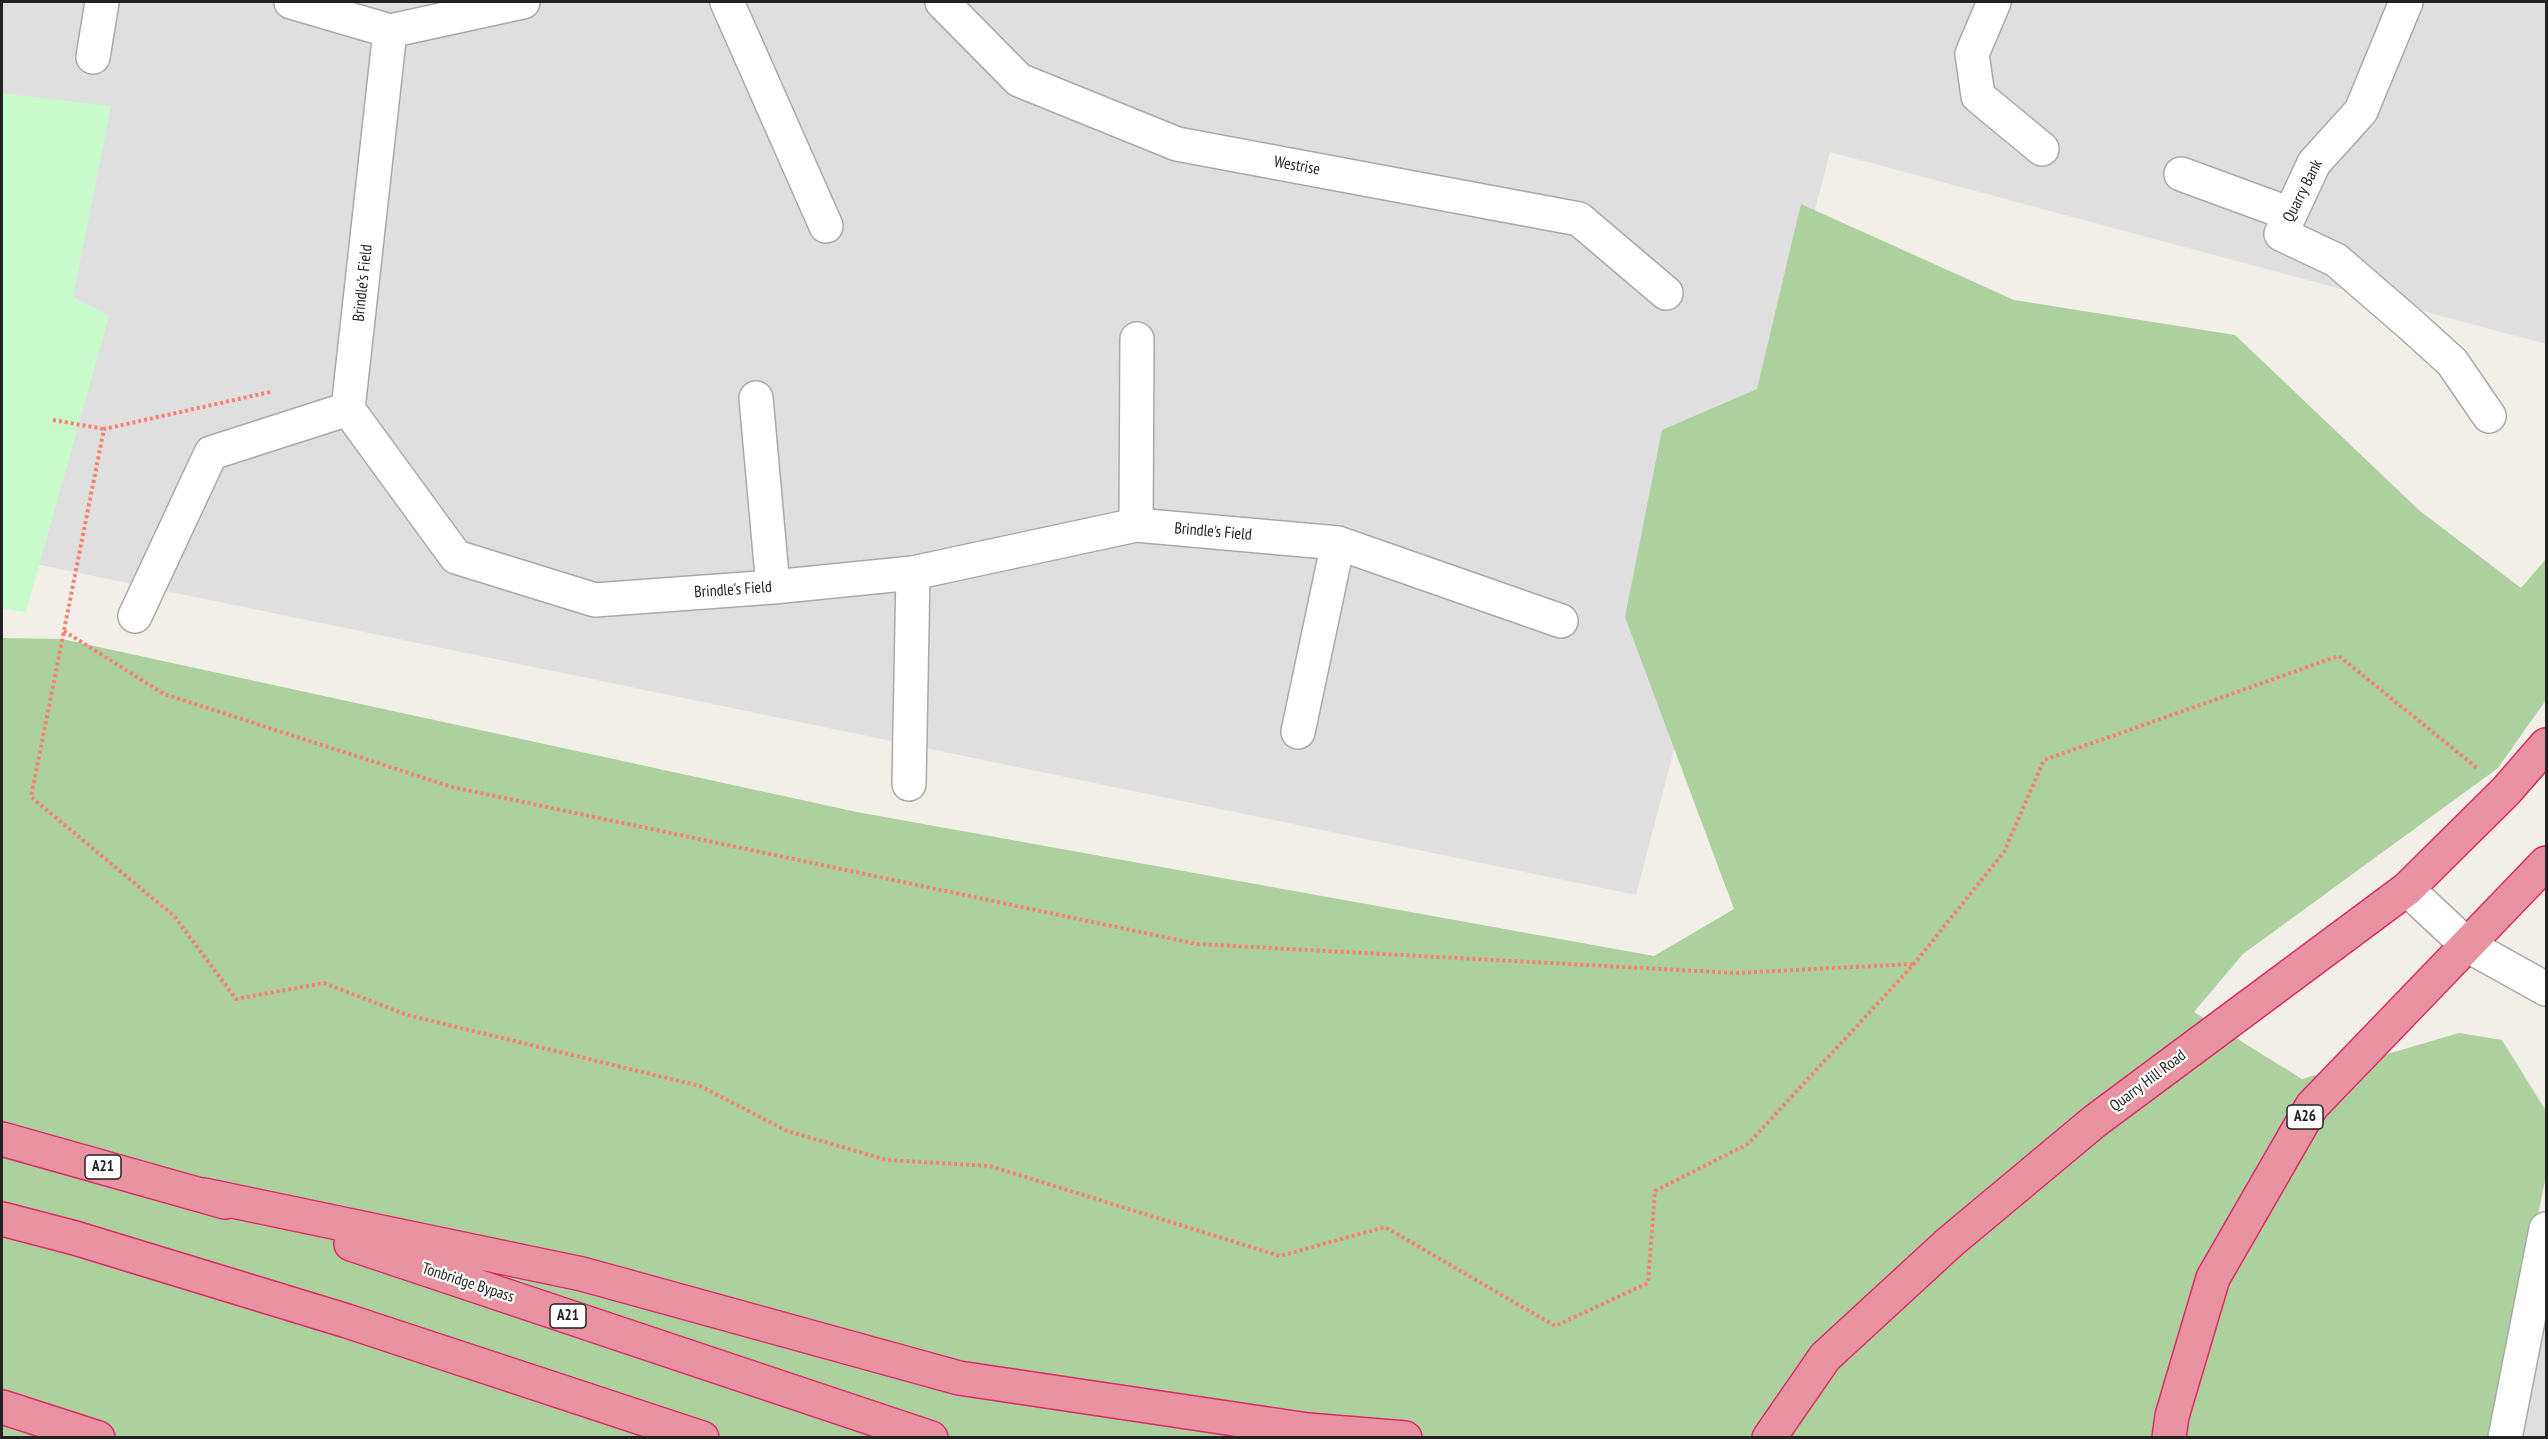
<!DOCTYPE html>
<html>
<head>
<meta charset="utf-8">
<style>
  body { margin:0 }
  #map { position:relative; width:2548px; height:1439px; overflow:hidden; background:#f2efe9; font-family:"PT Sans Narrow",sans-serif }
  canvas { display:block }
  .frame { position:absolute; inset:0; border:3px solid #222; pointer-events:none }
</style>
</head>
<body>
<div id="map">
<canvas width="2548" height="1439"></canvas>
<div class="frame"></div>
</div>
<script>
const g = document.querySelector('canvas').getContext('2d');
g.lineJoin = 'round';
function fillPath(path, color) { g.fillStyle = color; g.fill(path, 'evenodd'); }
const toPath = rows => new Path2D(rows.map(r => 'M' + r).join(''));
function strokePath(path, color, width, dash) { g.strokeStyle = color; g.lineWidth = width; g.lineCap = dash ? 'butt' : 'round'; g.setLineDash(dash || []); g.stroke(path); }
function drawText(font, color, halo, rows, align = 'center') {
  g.font = font + ' "PT Sans Narrow",sans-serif'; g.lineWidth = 4.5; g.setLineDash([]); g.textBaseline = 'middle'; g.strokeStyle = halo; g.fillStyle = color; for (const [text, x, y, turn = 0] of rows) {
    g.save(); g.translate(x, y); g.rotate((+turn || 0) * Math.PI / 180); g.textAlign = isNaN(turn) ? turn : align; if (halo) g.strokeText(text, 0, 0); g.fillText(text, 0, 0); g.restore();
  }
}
fillPath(toPath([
  [2,2,2546,2,2546,344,1830,152,1636,895,2,557],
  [2546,1259,2546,1437,2510,1437]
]), '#e0dfdf');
fillPath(toPath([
  [1801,204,2014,300,2235,335,2420,511,2521,588,2546,559,2546,700,2498,768,2243,954,2194,1012,2302,1079,2459,1033,2502,1040,2546,1111,2546,1176,2492,1437,2,1438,2,638,62,639,857,812,1654,956,1734,909,1625,617,1662,430,1757,389]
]), '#add19e');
fillPath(toPath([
  [2,93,111,106,73,297,109,316,26,612,2,608]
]), '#c8facc');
const minor = toPath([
  [291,2,390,31,523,2],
  [727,2,826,226],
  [942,2,1019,80,1177,144,1579,219,1666,293],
  [1994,2,1972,54,1978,96,2042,149],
  [2406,2,2361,111,2314,163,2281,234,2336,260,2410,324,2452,362,2489,416],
  [390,31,348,409,456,557,595,600,773,587,913,573,1136,525,1338,543,1561,621],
  [93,57,102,2],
  [2181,174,2290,214],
  [756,398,773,587],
  [1136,525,1137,339],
  [135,616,211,453,348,409],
  [1298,732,1338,543],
  [909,784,913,573],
  [2407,889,2467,945,2546,989],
  [2505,1438,2546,1229]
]);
const highway = toPath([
  [2,1139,225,1202],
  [204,1195,582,1274,959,1378,1308,1430,1405,1438],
  [2,1219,75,1238,347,1321,702,1438],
  [351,1244,931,1438],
  [2,1407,98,1438],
  [1769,1438,1825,1357,1950,1242,2095,1121,2407,889,2506,791,2546,745],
  [2169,1438,2172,1416,2213,1278,2312,1106,2546,863]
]);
strokePath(minor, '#a9a9a9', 36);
strokePath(highway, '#dc2a67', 36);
strokePath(toPath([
  [270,392,104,429,31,797,174,916,236,999,324,983,407,1015,700,1086,787,1131,887,1160,990,1166,1280,1256,1385,1227,1555,1326,1648,1283,1655,1191,1748,1144,1914,964,2004,852,2044,760,2339,656,2477,768],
  [53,420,104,429],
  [64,631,164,694,452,787,1197,944,1736,973,1913,964]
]), '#fa8072', 4, [3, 3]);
strokePath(minor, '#fff', 33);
strokePath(highway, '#e892a2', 33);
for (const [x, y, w] of [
  [2305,1117,36],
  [103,1167,36],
  [568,1316,36]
]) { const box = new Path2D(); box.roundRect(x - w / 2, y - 12, w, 24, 4.5); g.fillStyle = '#fff'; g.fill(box); strokePath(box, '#222', 1.5); }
drawText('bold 15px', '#222', null, [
  ["A26",2305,1117],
  ["A21",103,1167],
  ["A21",568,1316]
]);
drawText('16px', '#222', '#fff', [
  ["Westrise",1297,166,10],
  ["Quarry Bank",2303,191,-63],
  ["Brindle's Field",363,283,-84],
  ["Brindle's Field",1213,532,5],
  ["Brindle's Field",733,590,-4],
  ["Quarry Hill Road",2148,1081,-37],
  ["Tonbridge Bypass",468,1283,18]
]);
</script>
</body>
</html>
